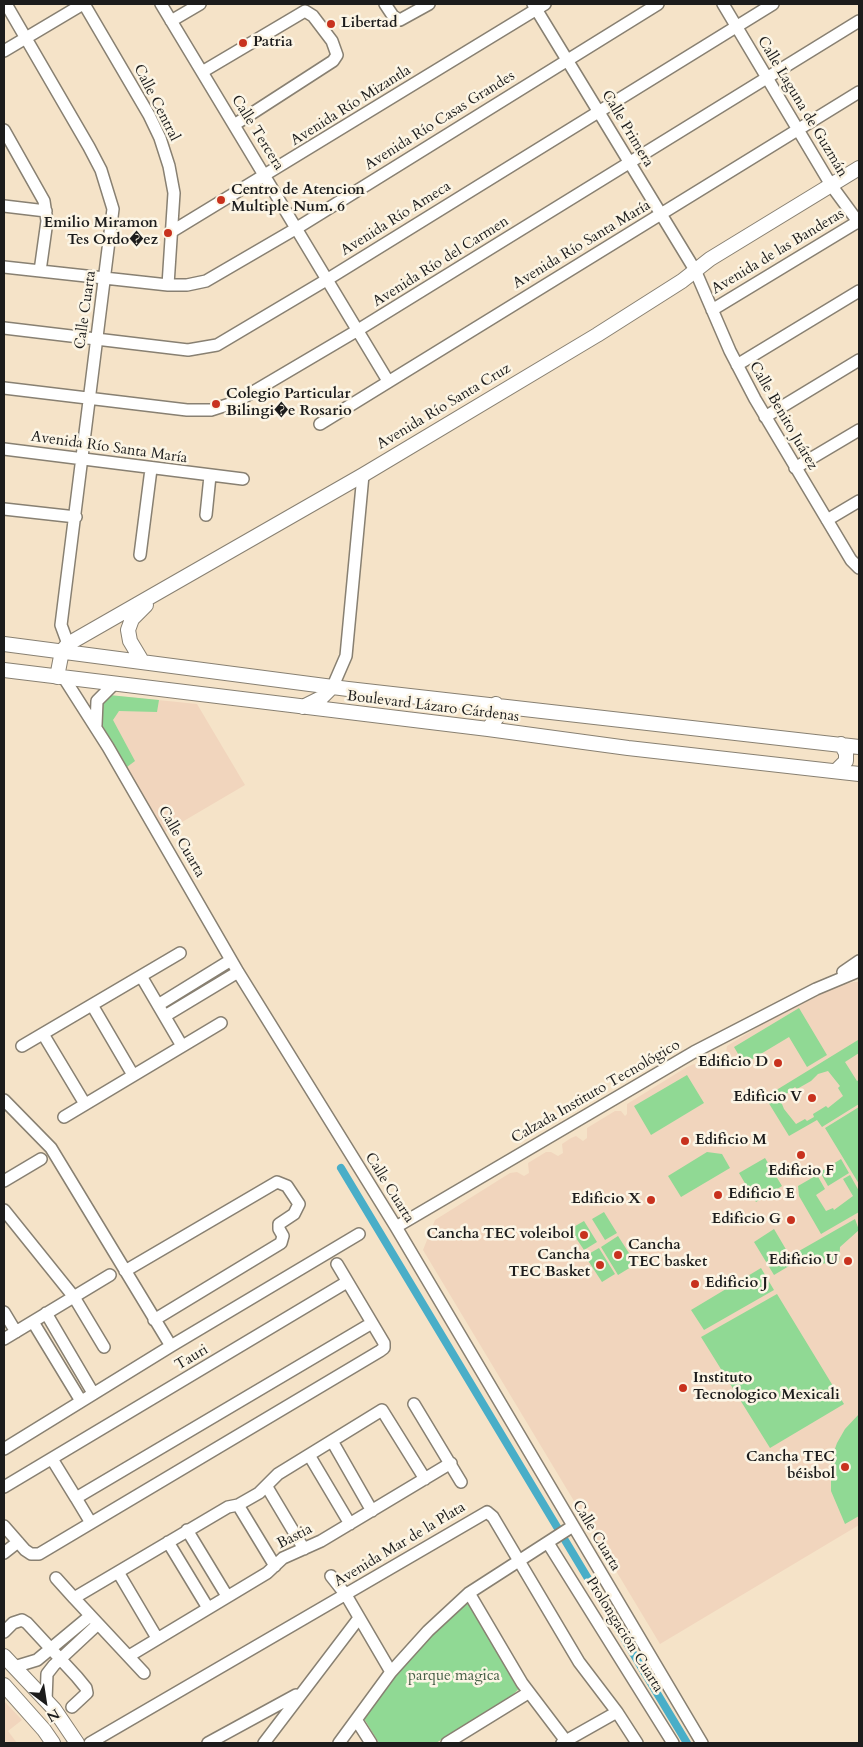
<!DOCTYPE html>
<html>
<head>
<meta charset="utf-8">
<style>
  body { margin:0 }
  #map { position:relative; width:863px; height:1747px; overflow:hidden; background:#f5e3c8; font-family:Cardo,serif }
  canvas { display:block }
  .frame { position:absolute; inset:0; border:5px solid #1c1c1c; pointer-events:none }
  .north { position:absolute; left:20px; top:1677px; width:50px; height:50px; -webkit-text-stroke:4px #fcf5e5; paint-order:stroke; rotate:149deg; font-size:14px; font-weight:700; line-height:20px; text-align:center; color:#1c1c1c }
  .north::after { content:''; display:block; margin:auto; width:18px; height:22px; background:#1c1c1c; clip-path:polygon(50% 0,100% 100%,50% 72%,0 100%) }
</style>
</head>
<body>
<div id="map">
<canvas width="863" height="1747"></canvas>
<div class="frame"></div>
<div class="north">N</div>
</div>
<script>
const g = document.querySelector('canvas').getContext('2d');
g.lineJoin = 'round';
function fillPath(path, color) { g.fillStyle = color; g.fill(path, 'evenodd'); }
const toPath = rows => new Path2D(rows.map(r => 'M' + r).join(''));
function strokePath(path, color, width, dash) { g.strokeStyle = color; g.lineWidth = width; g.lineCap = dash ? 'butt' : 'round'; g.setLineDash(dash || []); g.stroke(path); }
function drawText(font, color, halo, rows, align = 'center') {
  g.font = font + ' Cardo,serif'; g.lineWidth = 5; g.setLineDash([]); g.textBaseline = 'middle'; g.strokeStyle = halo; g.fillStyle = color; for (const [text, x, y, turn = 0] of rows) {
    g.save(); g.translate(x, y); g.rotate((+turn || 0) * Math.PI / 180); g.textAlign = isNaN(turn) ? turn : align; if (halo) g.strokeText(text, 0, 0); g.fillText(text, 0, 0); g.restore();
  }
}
fillPath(toPath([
  [109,695,197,704,245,785,165,832,99,720],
  [854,982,859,982,859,1525,660,1644,423,1250,435,1220,510,1173,517,1172,524,1176,529,1173,528,1163,546,1152,551,1152,558,1156,563,1153,562,1144,571,1138,576,1136,583,1141,587,1138,587,1128,615,1111,621,1111,625,1116,627,1114,627,1104,687,1067,694,1064,702,1067,706,1065,705,1056,711,1053,718,1052,723,1055,726,1053,727,1046,761,1025,839,985],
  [4,1701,22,1720,8,1731,17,1743,4,1743]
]), '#f1d5bd');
fillPath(toPath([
  [109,695,159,700,157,712,119,711,113,720,135,761,127,767,99,720,100,703],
  [799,1008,827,1055,807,1067,789,1037,744,1064,734,1047],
  [858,1040,859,1053,845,1062,857,1081,859,1080,859,1104,822,1127,817,1120,789,1136,765,1097],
  [828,1071,840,1086,838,1088,843,1096,828,1108,826,1106,813,1114,814,1117,807,1121,805,1119,796,1124,784,1109,780,1099,795,1087,797,1089,811,1081,818,1074],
  [687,1075,704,1103,651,1135,634,1106],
  [859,1107,859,1184,825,1128],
  [707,1152,722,1154,730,1168,681,1197,668,1176],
  [765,1158,782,1186,756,1202,739,1173],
  [841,1159,849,1173,828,1186,820,1172],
  [817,1175,825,1189,816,1195,826,1211,833,1208,834,1210,853,1196,843,1179,850,1175,859,1191,859,1212,821,1234,799,1196,798,1186],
  [604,1212,617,1233,605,1240,592,1219],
  [855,1219,859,1230,840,1247,839,1262,799,1266,792,1255],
  [584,1221,597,1242,584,1250,570,1229],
  [774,1229,794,1263,774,1275,754,1242],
  [618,1236,636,1264,618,1275,601,1247],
  [599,1248,615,1274,602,1282,585,1256],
  [761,1268,774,1290,704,1330,691,1310],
  [777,1294,844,1404,770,1448,701,1337],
  [859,1414,859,1516,845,1524,831,1491,831,1460,837,1443,845,1429],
  [469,1602,519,1689,509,1698,436,1743,379,1743,363,1717,414,1650]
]), '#90d994');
strokePath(toPath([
  [341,1168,687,1743]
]), '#49aec8', 8);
const minor = toPath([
  [6,4,89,147,101,170,113,209,61,625,68,644],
  [84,4,149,115,160,138,169,166,174,193,168,285],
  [161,4,388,381],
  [385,4,393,16,400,20,429,4],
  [533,4,695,270,730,351,755,399,851,560,859,568],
  [723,4,831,185,859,223],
  [171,21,200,4],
  [4,51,83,4],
  [202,72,305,11,313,16,332,41,337,55,333,61,234,125],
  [4,130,44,201,47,221,40,271],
  [4,206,46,211],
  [171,232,545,4],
  [4,267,168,285,187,285,206,281,297,228,658,4],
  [712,310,859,221],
  [4,328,188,350,217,345,328,279,773,4],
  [737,365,859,291],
  [4,388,187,410,211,410,236,402,358,330,859,21],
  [765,417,859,360],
  [320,424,859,92],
  [4,449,243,479],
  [795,468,859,430],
  [4,509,76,517],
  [206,515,210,476],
  [827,520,859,501],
  [140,555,151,469],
  [64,678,108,747,238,972,396,1227,702,1743],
  [333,686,346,656,363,475],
  [96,725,97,701,114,684],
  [843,972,859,961],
  [141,976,182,1046],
  [92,1005,133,1075],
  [158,1005,231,960],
  [165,1016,238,972],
  [43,1034,85,1104],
  [22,1046,180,953],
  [4,1100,51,1148,171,1346],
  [64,1117,221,1023],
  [4,1181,41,1159],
  [4,1210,74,1297,104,1347],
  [396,1227,694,1052,816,989,859,971],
  [125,1271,277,1182,287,1186,299,1204,294,1214,279,1224,279,1229,283,1236,281,1243,154,1320],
  [4,1312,16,1332],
  [46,1313,93,1393],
  [33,1322,81,1401],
  [4,1339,110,1275],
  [414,1404,461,1482],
  [332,1441,372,1511],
  [4,1449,171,1346,359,1234],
  [309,1455,350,1524],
  [52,1459,76,1498,372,1323],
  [4,1487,347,1282],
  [267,1487,304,1549],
  [76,1498,91,1523],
  [238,1505,275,1566],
  [4,1526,25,1550,31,1554,39,1554,380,1351,384,1348,384,1343,337,1264],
  [187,1530,227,1596],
  [168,1542,208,1608],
  [548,1543,673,1743],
  [4,1553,18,1542],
  [118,1572,157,1638],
  [331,1576,346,1595,391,1672],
  [56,1578,74,1598],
  [469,1593,522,1683,566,1741],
  [4,1632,13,1623,22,1620,27,1623,77,1677,86,1688,87,1693,72,1707],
  [129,1656,267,1573,283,1558,321,1541,451,1463],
  [14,1667,37,1660,90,1616],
  [144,1673,74,1598,228,1507,238,1505,259,1493,278,1474,382,1410,425,1479],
  [46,1701,47,1674,54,1665,98,1624],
  [357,1721,371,1743],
  [90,1743,487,1512,493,1517,579,1662,617,1712,637,1743],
  [208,1743,296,1695],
  [264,1743,359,1618],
  [339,1743,391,1672,428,1631,469,1593,573,1526],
  [447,1743,528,1693],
  [562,1743,617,1712]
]);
const major = toPath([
  [4,644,348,689,859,747],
  [142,661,130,641,128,630,132,619,146,605],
  [4,670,488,729,628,748,859,774],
  [57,677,62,651,68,644,363,475,597,335,682,281,710,259,859,168],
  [303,707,321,698,333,686],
  [488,729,498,716,496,704],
  [836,771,846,761,846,753,841,744],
  [4,1656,54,1709,77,1743],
  [4,1685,44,1730,53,1743]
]);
strokePath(minor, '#888072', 14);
strokePath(major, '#888072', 16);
strokePath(minor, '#fff', 11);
strokePath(major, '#fff', 14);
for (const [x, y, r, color] of [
  [331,24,5,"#c8321e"],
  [243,43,5,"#c8321e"],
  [221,200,5,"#c8321e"],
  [168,233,5,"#c8321e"],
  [216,404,5,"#c8321e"],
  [778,1063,5,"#c8321e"],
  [812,1098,5,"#c8321e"],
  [685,1141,5,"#c8321e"],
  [801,1155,5,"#c8321e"],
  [718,1195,5,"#c8321e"],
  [651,1200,5,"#c8321e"],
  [791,1220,5,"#c8321e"],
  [584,1235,5,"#c8321e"],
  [618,1255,5,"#c8321e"],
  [848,1261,5,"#c8321e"],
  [600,1265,5,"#c8321e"],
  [695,1284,5,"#c8321e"],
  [683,1388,5,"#c8321e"],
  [845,1467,5,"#c8321e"]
]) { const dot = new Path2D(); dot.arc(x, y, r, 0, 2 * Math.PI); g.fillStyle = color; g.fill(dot); strokePath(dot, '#fcf5e5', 2); }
drawText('bold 15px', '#1c1c1c', '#fcf5e5', [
  ["Libertad",341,24],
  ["Patria",253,43],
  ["Centro de Atencion",231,191],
  ["Multiple Num. 6",231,208],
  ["Emilio Miramon",158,224,"right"],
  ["Tes Ordo�ez",158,241,"right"],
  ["Colegio Particular",226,395],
  ["Bilingi�e Rosario",226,412],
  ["Edificio D",768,1063,"right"],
  ["Edificio V",802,1098,"right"],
  ["Edificio M",695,1141],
  ["Edificio F",801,1172,"center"],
  ["Edificio E",728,1195],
  ["Edificio X",641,1200,"right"],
  ["Edificio G",781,1220,"right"],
  ["Cancha TEC voleibol",574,1235,"right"],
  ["Cancha",628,1246],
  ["TEC basket",628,1263],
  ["Cancha",590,1256,"right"],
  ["TEC Basket",590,1273,"right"],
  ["Edificio U",838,1261,"right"],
  ["Edificio J",705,1284],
  ["Instituto",693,1379],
  ["Tecnologico Mexicali",693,1396],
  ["Cancha TEC",835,1458,"right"],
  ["béisbol",835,1475,"right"]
], 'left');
drawText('15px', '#1c1c1c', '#fcf5e5', [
  ["Calle Central",156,103,63],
  ["Avenida Río Mizantla",351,106,-32],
  ["Calle Laguna de Guzmán",802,107,59],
  ["Avenida Río Casas Grandes",440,121,-32],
  ["Calle Primera",627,129,59],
  ["Calle Tercera",257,133,58],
  ["Avenida Río Ameca",396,219,-32],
  ["Avenida Río Santa María",582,245,-31],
  ["Avenida de las Banderas",778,252,-31],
  ["Avenida Río del Carmen",441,262,-32],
  ["Calle Cuarta",86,310,-82],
  ["Avenida Río Santa Cruz",444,407,-31],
  ["Calle Benito Juárez",783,416,60],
  ["Avenida Río Santa María",109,448,8],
  ["Boulevard Lázaro Cárdenas",433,707,7],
  ["Calle Cuarta",181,842,60],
  ["Calzada Instituto Tecnológico",596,1092,-30],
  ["Calle Cuarta",389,1188,58],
  ["Tauri",192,1358,-31],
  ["Calle Cuarta",596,1536,59],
  ["Bastia",295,1537,-27],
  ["Avenida Mar de la Plata",400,1545,-31],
  ["Prolongación Cuarta",624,1635,58]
]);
drawText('15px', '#455e46', '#fcf5e5', [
  ["parque magica",454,1677]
]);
</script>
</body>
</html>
